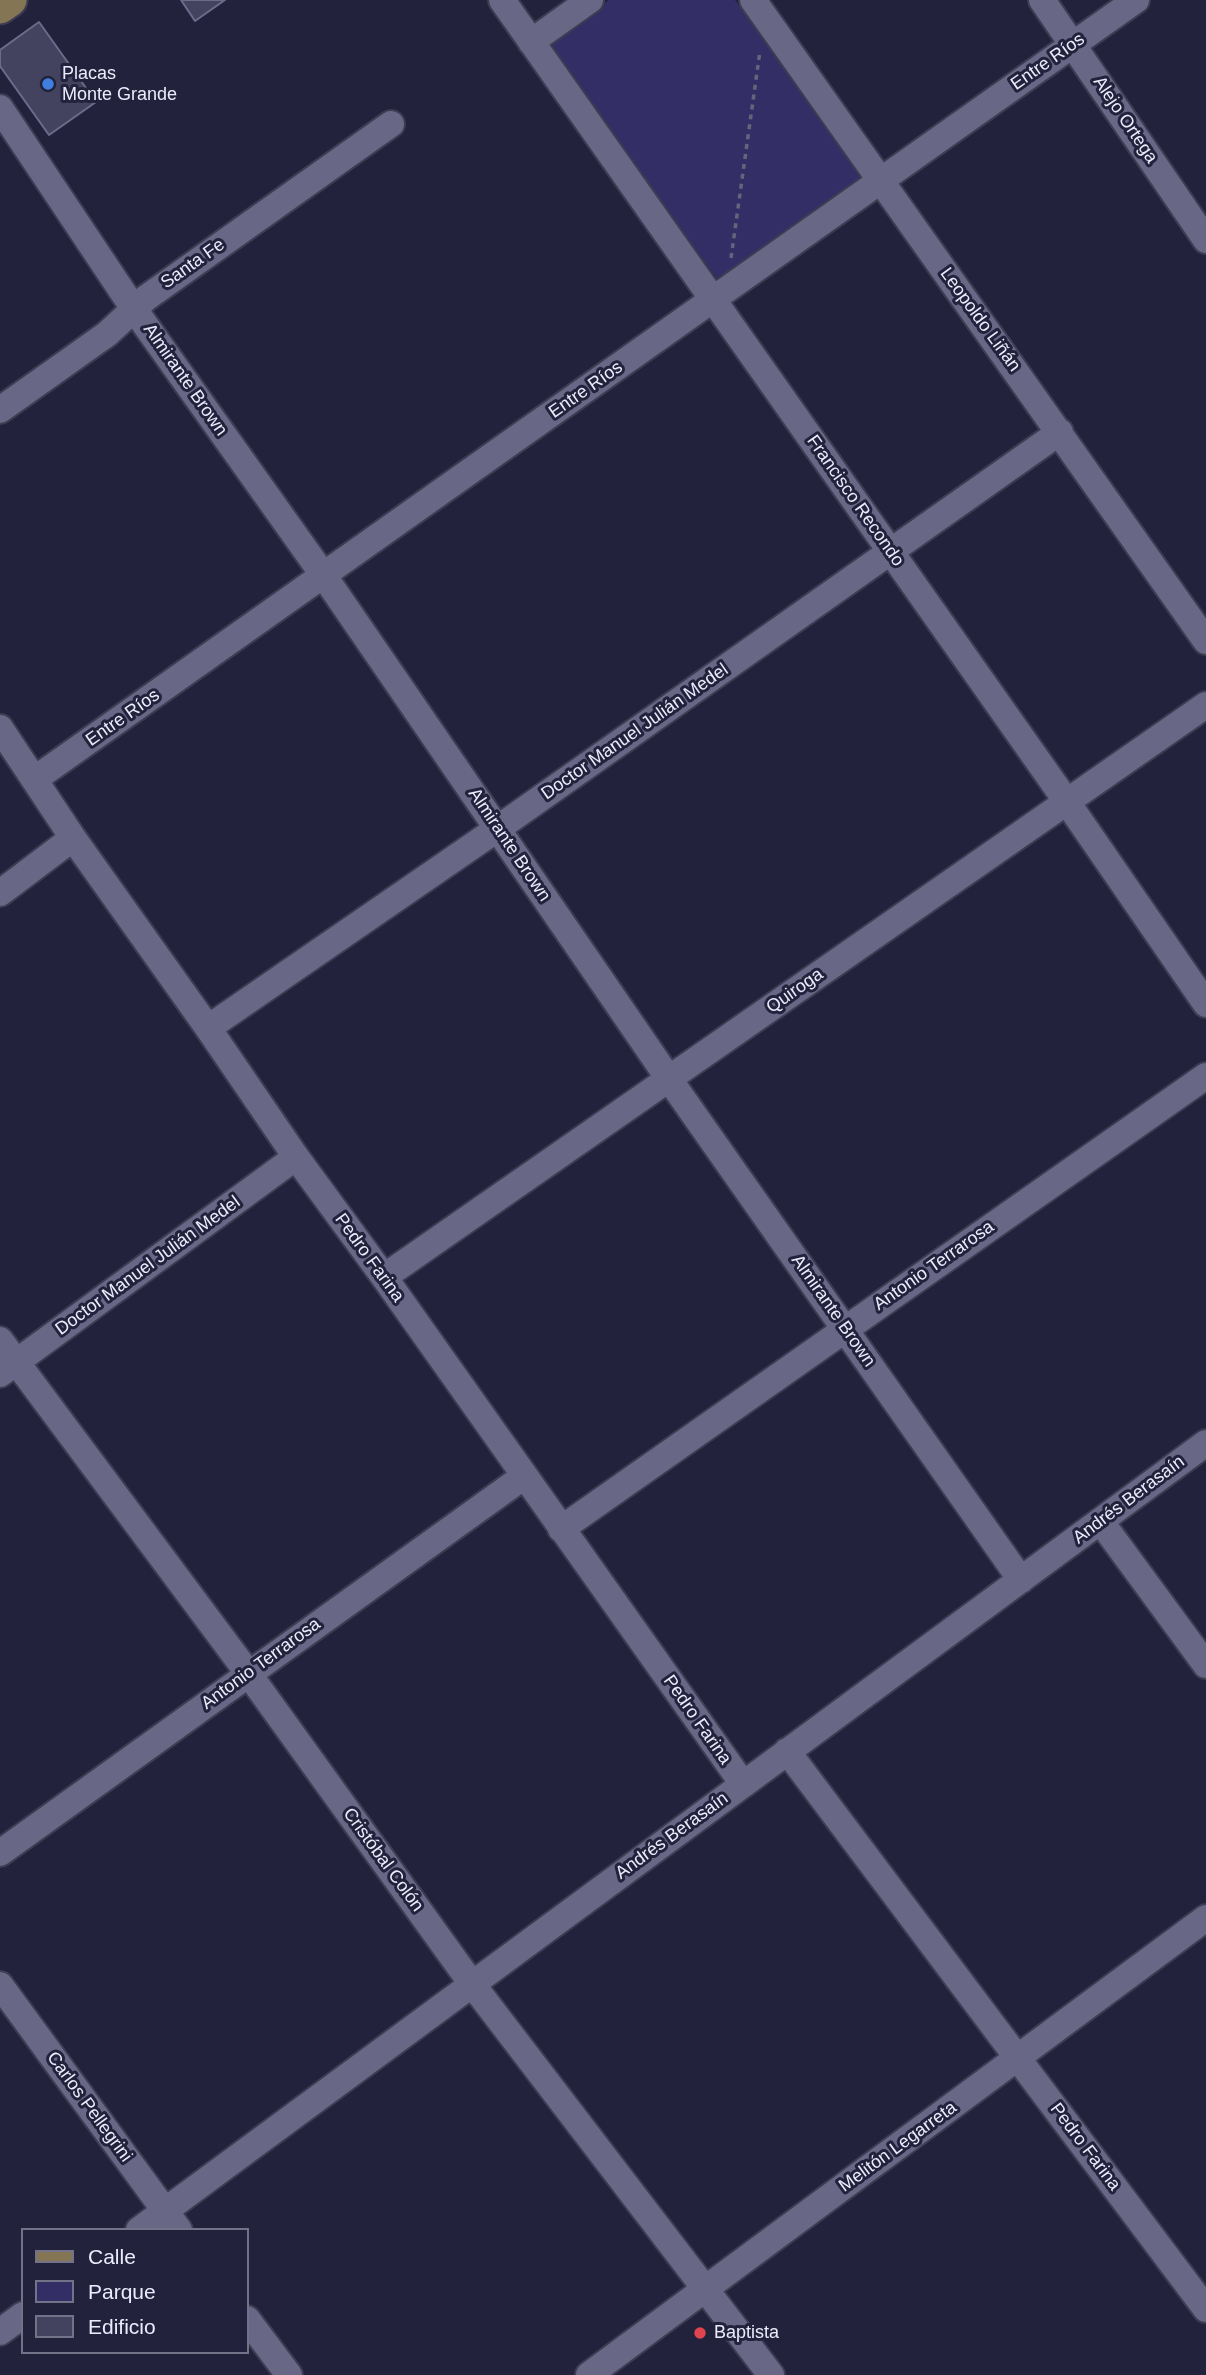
<!DOCTYPE html>
<html>
<head>
<meta charset="utf-8">
<style>
  body { margin:0 }
  #map { position:relative; width:1206px; height:2375px; overflow:hidden; background:#23223c; font-family:Arial,sans-serif }
  canvas { display:block }
  .legend { position:absolute; left:21px; top:2228px; width:228px; height:126px; box-sizing:border-box; background:#23223c; border:2px solid #737289; margin:0; padding:9px 12px; list-style:none; font-size:21px; color:#ebebfd }
  .legend li { display:flex; align-items:center; gap:14px; height:35px }
  .legend b { width:35px; border:2px solid #737289 }
</style>
</head>
<body>
<div id="map">
<canvas width="1206" height="2375"></canvas>
<ul class="legend">
<li><b style="height:9px;background:#847555"></b>Calle</li>
<li><b style="height:19px;background:#342e66"></b>Parque</li>
<li><b style="height:19px;background:#43425f"></b>Edificio</li>
</ul>
</div>
<script>
const g = document.querySelector('canvas').getContext('2d');
g.lineJoin = 'round';
function fillPath(path, color) { g.fillStyle = color; g.fill(path, 'evenodd'); }
const toPath = rows => new Path2D(rows.map(r => 'M' + r).join(''));
function strokePath(path, color, width, dash) { g.strokeStyle = color; g.lineWidth = width; g.lineCap = dash ? 'butt' : 'round'; g.setLineDash(dash || []); g.stroke(path); }
function drawText(font, color, halo, rows, align = 'center') {
  g.font = font + ' Arial,sans-serif'; g.lineWidth = 6; g.setLineDash([]); g.textBaseline = 'middle'; g.strokeStyle = halo; g.fillStyle = color; for (const [text, x, y, turn = 0] of rows) {
    g.save(); g.translate(x, y); g.rotate((+turn || 0) * Math.PI / 180); g.textAlign = isNaN(turn) ? turn : align; if (halo) g.strokeText(text, 0, 0); g.fillText(text, 0, 0); g.restore();
  }
}
fillPath(toPath([
  [609,0,735,0,865,180,720,283,547,44]
]), '#342e66');
const building = toPath([
  [181,0,225,0,195,21,181,0],
  [39,22,96,102,49,135,0,66,0,50,39,22]
]);
fillPath(building, '#43425f');
strokePath(building, '#6c6b8a', 2);
const minor = toPath([
  [502,0,1067,802,1206,1004],
  [753,0,1206,641],
  [1042,0,1206,240],
  [531,42,590,0],
  [0,108,134,309,324,576,669,1079,1021,1580],
  [0,410,107,334,146,298,391,124],
  [0,728,73,838,208,1028,296,1157,384,1277,743,1784],
  [35,779,1136,0],
  [0,893,73,838],
  [208,1028,497,829,1060,432],
  [384,1277,1206,705],
  [0,1340,248,1673,472,1984,771,2375],
  [0,1374,296,1157],
  [1101,1522,1206,1665],
  [561,1529,1206,1076],
  [787,1751,1206,2309],
  [0,1853,523,1477],
  [0,1985,179,2230],
  [139,2230,1206,1443],
  [247,2319,289,2375],
  [0,2332,23,2315],
  [589,2375,1206,1918]
]);
const major = toPath([
  [0,7,10,0]
]);
strokePath(minor, '#3e3c52', 30);
strokePath(major, '#3e3c52', 37);
strokePath(toPath([
  [731,258,760,51]
]), '#65647b', 3.5, [5, 5]);
strokePath(minor, '#686786', 26);
strokePath(major, '#847555', 33);
for (const [x, y, r, color] of [
  [48,84,7,"#3f7fe0"],
  [700,2333,7,"#e0444e"]
]) { const dot = new Path2D(); dot.arc(x, y, r, 0, 2 * Math.PI); g.fillStyle = color; g.fill(dot); strokePath(dot, '#23223c', 2.5); }
drawText('18px', '#ebebfd', '#23223c', [
  ["Entre Ríos",1048,62,-35],
  ["Alejo Ortega",1125,120,56],
  ["Santa Fe",193,264,-35],
  ["Leopoldo Liñán",980,320,54],
  ["Almirante Brown",185,380,55],
  ["Entre Ríos",586,390,-35],
  ["Francisco Recondo",855,501,55],
  ["Entre Ríos",123,718,-35],
  ["Doctor Manuel Julián Medel",635,732,-35],
  ["Almirante Brown",509,845,56],
  ["Quiroga",795,991,-35],
  ["Pedro Farina",369,1258,54],
  ["Doctor Manuel Julián Medel",148,1266,-36],
  ["Antonio Terrarosa",934,1266,-35],
  ["Almirante Brown",833,1311,55],
  ["Andrés Berasaín",1129,1500,-37],
  ["Antonio Terrarosa",261,1664,-36],
  ["Pedro Farina",697,1720,55],
  ["Andrés Berasaín",672,1836,-36],
  ["Cristóbal Colón",383,1860,54],
  ["Carlos Pellegrini",89,2107,54],
  ["Melitón Legarreta",898,2147,-36],
  ["Pedro Farina",1085,2147,53]
]);
drawText('18px', '#ebebfd', '#23223c', [
  ["Placas",62,74],
  ["Monte Grande",62,95],
  ["Baptista",714,2333]
], 'left');
</script>
</body>
</html>
